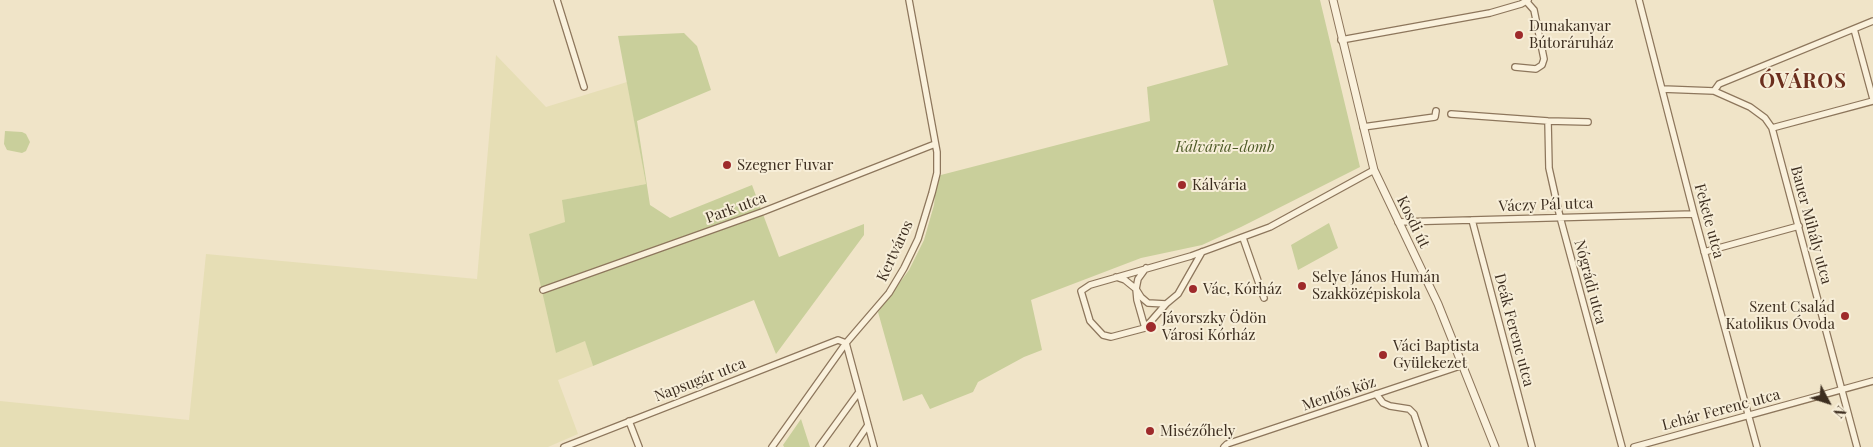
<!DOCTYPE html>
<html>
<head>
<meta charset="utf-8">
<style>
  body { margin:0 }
  #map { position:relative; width:1873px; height:447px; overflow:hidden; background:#f0e4c8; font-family:"Playfair Display",serif }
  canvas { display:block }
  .north { position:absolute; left:1803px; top:377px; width:50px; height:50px; -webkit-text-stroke:4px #f7eed8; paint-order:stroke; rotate:130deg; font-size:14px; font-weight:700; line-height:20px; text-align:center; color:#3d2e20 }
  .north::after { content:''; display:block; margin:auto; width:18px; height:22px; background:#3d2e20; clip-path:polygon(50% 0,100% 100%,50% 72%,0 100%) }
</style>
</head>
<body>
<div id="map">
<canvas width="1873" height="447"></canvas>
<div class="north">N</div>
</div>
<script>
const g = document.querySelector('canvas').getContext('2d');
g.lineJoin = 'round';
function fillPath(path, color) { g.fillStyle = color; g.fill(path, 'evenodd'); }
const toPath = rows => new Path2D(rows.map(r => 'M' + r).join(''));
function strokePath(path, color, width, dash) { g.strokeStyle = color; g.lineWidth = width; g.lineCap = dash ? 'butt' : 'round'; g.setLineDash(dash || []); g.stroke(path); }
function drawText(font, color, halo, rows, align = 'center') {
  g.font = font + ' "Playfair Display",serif'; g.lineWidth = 4; g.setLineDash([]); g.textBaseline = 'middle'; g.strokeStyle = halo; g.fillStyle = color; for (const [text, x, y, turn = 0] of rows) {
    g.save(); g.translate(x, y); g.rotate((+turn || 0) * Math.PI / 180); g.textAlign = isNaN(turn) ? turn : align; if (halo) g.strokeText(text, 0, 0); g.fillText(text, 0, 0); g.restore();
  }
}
fillPath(toPath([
  [496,55,546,107,627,82,646,184,563,200,565,222,556,353,585,340,593,366,558,380,578,434,548,447,0,447,0,401,189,420,206,254,477,279]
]), '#e6deb5');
fillPath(toPath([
  [1213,0,1320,0,1360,167,1241,227,1202,245,1141,258,1031,300,1042,350,1024,357,978,382,973,392,930,409,922,394,903,401,878,312,909,270,924,240,934,205,937,176,1150,121,1147,87,1228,65],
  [684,33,697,46,711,90,637,121,650,205,670,218,752,185,779,257,864,224,864,235,776,354,754,300,593,366,585,341,556,353,529,234,565,222,562,200,646,184,618,36],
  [5,131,22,132,26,134,30,142,26,151,22,153,7,150,4,144],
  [1329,223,1338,248,1298,270,1291,245],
  [801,419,810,447,784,447,783,445]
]), '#c9cf9b');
const minor = toPath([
  [557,0,584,87],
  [1639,0,1694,214,1757,447],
  [1854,29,1873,99],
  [1341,40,1490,13,1521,4,1528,0],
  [1515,67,1536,69,1542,65,1544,59,1534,10,1526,1],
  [1662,89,1714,91,1750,107,1765,118,1772,128,1857,447],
  [1714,91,1719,84,1873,21],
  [1451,114,1548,121,1588,122],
  [1548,121,1549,168,1560,217,1622,447],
  [1363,127,1435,117,1436,111],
  [1772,128,1873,101],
  [1472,220,1532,447],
  [1398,222,1694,214],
  [1243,238,1264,298],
  [1704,252,1799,226],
  [1146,268,1138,279,1136,289,1141,297,1148,303,1166,304,1178,294,1202,252],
  [1116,277,1125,280,1136,289,1137,300,1145,328],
  [543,290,762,212,935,144],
  [1166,304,1145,328,1111,337,1103,335,1090,321,1081,291,1090,285,1191,256,1270,227,1374,170],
  [846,343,874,447],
  [1376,394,1383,403,1390,406,1409,409,1414,414,1425,447],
  [629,421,639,447],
  [564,447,838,340,846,343],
  [772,447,846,343,889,293,904,268,918,239,932,193,937,173,937,152,909,0],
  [819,447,859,392],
  [853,447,868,425],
  [1224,447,1227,444,1463,365],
  [1634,447,1873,381]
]);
const tertiary = toPath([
  [1333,0,1374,170,1438,304,1495,447]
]);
strokePath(minor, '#8d765c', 8);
strokePath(tertiary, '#8d765c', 9);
strokePath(minor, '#faf1dc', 5.5);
strokePath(tertiary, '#faf1dc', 7);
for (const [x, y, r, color] of [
  [1519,35,5,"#9e2a2b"],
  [727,165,5,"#9e2a2b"],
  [1182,185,5,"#9e2a2b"],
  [1302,286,5,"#9e2a2b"],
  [1193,289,5,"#9e2a2b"],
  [1845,316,5,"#9e2a2b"],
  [1151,327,6,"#9e2a2b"],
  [1383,355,5,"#9e2a2b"],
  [1150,431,5,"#9e2a2b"]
]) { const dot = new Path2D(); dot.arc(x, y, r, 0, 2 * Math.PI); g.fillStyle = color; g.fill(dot); strokePath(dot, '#f7eed8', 2); }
drawText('15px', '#3d2e20', '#f7eed8', [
  ["Dunakanyar",1529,26],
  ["Bútoráruház",1529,43],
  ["Szegner Fuvar",737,165],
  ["Kálvária",1192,185],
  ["Selye János Humán",1312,277],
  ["Szakközépiskola",1312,294],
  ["Vác, Kórház",1203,289],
  ["Szent Család",1835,307,"right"],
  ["Katolikus Óvoda",1835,324,"right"],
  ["Jávorszky Ödön",1162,318],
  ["Városi Kórház",1162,335],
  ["Váci Baptista",1393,346],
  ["Gyülekezet",1393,363],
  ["Misézőhely",1160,431]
], 'left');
drawText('italic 15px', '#4d5a26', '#f7eed8', [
  ["Kálvária-domb",1225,147]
]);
drawText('15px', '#3d2e20', '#f7eed8', [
  ["Váczy Pál utca",1546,205,-2],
  ["Park utca",736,208,-20],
  ["Fekete utca",1709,221,75],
  ["Kosdi út",1413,222,64],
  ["Bauer Mihály utca",1811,225,75],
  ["Kertváros",895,251,-65],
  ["Nógrádi utca",1590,282,75],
  ["Deák Ferenc utca",1514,330,75],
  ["Napsugár utca",700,380,-21],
  ["Mentős köz",1339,394,-19],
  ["Lehár Ferenc utca",1721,410,-15]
]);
g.letterSpacing = '1px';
drawText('bold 20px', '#6b2e1e', '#f7eed8', [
  ["ÓVÁROS",1803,82]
]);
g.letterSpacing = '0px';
</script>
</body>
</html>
